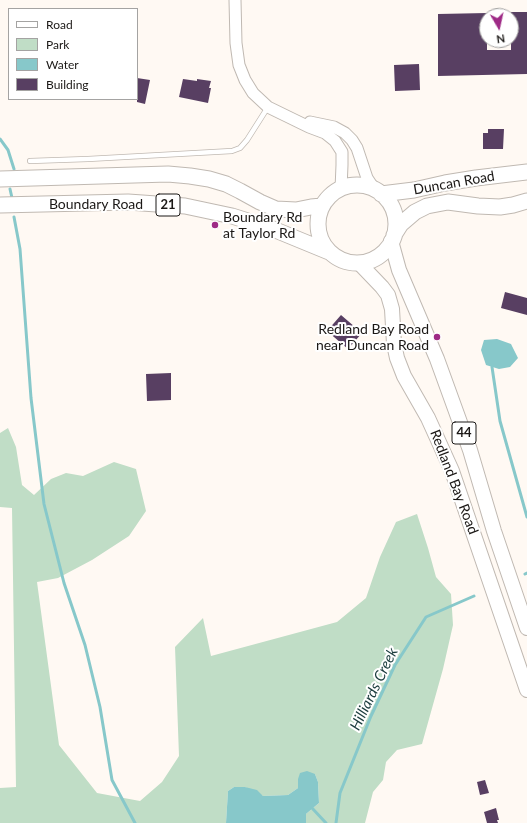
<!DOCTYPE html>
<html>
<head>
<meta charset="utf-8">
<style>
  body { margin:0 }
  #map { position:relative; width:527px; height:823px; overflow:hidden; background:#fff9f3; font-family:Lato,sans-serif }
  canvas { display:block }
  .legend { position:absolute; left:8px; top:8px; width:130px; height:92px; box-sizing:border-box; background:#fff; border:1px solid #a4a3a2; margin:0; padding:5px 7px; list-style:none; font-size:12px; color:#1b1816 }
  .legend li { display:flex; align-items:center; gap:8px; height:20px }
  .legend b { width:20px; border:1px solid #a4a3a2 }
  .north { position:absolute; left:479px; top:8px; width:40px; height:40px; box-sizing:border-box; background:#fff; border:1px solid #a4a3a2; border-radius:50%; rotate:171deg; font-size:11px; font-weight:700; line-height:16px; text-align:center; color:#1b1816 }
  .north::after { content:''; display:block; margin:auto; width:14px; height:18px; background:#9e2a86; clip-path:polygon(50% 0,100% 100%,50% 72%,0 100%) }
</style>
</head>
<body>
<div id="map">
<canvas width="527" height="823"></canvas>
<ul class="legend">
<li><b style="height:5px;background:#fff"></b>Road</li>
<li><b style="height:11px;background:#c0ddc6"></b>Park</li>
<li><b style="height:11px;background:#87c8ca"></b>Water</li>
<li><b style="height:11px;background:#583f62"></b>Building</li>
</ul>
<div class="north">N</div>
</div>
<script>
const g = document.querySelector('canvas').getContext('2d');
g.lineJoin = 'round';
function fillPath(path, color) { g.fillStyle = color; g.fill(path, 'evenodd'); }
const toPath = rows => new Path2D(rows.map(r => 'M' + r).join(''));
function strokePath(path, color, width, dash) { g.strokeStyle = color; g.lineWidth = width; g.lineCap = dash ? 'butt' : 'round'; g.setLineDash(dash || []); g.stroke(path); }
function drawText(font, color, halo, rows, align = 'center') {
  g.font = font + ' Lato,sans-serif'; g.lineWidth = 4; g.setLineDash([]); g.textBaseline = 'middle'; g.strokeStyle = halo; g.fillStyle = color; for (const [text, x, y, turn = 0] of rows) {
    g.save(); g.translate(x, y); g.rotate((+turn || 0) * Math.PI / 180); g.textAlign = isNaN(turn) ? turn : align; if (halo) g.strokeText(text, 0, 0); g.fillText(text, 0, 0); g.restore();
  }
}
fillPath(toPath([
  [8,428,16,447,22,485,34,495,51,479,66,473,83,476,114,462,136,469,146,511,129,536,92,560,58,578,37,582,59,745,97,793,140,801,162,782,179,756,175,647,203,618,211,656,337,622,366,598,380,557,396,522,417,514,428,548,436,577,451,594,453,625,443,669,422,744,397,750,386,762,383,780,373,792,365,823,306,823,306,814,319,803,318,782,315,774,298,779,298,788,288,795,263,796,245,787,234,787,228,791,226,823,0,823,0,788,16,787,12,508,0,507,0,433]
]), '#c0ddc6');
fillPath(toPath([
  [497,339,511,344,518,358,510,367,499,369,486,365,481,350,484,340],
  [307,771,315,774,318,782,319,803,306,814,306,823,226,823,228,791,234,787,245,787,257,790,263,796,288,795,298,788,298,779,300,773]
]), '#87c8ca');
strokePath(toPath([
  [0,139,8,150,14,169],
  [10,189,12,198],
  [14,217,20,249,31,398,44,504,64,583,85,645,100,707,112,780,135,823],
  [492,367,500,421,527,517],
  [525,574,527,573],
  [312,808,326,823],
  [336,823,340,793,371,716,395,665,426,617,474,596]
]), '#87c8ca', 3);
fillPath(toPath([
  [511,12,527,12,527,74,438,76,438,14,487,13,487,50,511,50],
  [419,64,420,90,395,91,394,65],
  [137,78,150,80,145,104,137,102],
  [183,79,197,81,197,79,211,81,209,88,211,88,208,103,179,97],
  [488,129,504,129,503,149,483,149,483,133,488,133],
  [505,292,527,298,527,315,501,308],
  [341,315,362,333,348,349,327,331],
  [171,373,171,400,147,401,146,374],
  [485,780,489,793,480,795,477,782],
  [496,808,499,820,497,820,498,823,487,823,484,812]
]), '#583f62');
const service = toPath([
  [30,161,88,159,232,151,240,148,247,140,268,107]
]);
const tertiary = toPath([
  [235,0,236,43,239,65,245,80,253,93,268,107,309,127,325,133,335,141,342,152,342,165,341,189],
  [310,122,334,127,345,133,352,140,357,148,367,178,375,190]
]);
const primary = toPath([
  [391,241,399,270,437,359,470,450,494,531,527,628],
  [359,263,382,287,388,295,392,309,394,344,397,358,404,376,428,418,452,471,527,690]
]);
const trunk = toPath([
  [0,179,168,174,190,176,209,179,226,184,240,191,260,202,276,209,296,210,311,207,322,206],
  '318 224a39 39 0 1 1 78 0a39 39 0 1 1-78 0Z',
  [381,194,414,190,445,183,476,178,527,172],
  [0,205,128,202,185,206,232,216,273,229,329,252],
  [394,235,401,224,415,212,427,206,448,202,478,206,500,207,513,205,527,201]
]);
strokePath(service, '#c0b9b2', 6);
strokePath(tertiary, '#c0b9b2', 13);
strokePath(primary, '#c0b9b2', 16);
strokePath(trunk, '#c0b9b2', 17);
strokePath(service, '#fff', 4.5);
strokePath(tertiary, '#fff', 11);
strokePath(primary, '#fff', 14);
strokePath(trunk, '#fff', 15);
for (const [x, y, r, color] of [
  [215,225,4,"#9e2a86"],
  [437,337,4,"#9e2a86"]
]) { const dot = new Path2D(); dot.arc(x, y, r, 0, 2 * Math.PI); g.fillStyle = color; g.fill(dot); strokePath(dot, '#fff', 1.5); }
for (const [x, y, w] of [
  [168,205,24],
  [464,433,24]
]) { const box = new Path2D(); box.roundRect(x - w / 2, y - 11, w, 22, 3); g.fillStyle = '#fff'; g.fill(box); strokePath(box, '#1b1816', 1); }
drawText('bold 13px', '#1b1816', null, [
  ["21",168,205],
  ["44",464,433]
]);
drawText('14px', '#1b1816', '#fff', [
  ["Duncan Road",454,183,-10],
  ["Boundary Road",96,204],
  ["Redland Bay Road",454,482,69]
]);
drawText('14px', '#1b1816', '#fff', [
  ["Boundary Rd",223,217],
  ["at Taylor Rd",223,233],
  ["Redland Bay Road",429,329,"right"],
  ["near Duncan Road",429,345,"right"]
], 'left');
drawText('italic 15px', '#1a3b3c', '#fff', [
  ["Hilliards Creek",374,689,-64]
]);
</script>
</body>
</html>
